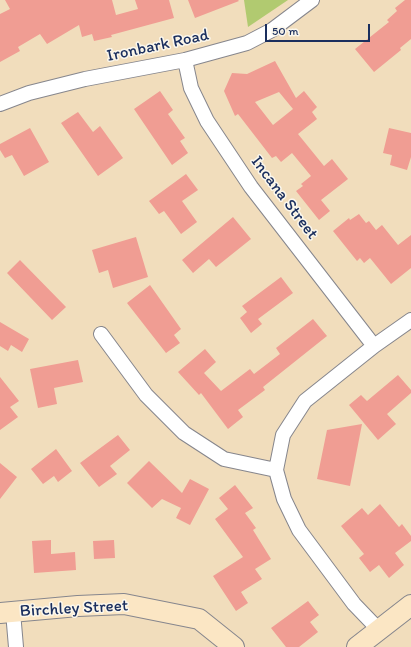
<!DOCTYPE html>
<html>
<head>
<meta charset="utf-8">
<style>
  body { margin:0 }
  #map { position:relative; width:411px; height:647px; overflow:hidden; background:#f1ddbc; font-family:Itim,sans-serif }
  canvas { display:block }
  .scale { position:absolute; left:265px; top:24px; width:105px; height:18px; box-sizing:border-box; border:2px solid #1b2f5e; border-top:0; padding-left:5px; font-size:12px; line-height:14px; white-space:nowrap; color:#1b2f5e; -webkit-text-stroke:3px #fbf7ec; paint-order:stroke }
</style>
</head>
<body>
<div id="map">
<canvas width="411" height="647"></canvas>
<div class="scale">50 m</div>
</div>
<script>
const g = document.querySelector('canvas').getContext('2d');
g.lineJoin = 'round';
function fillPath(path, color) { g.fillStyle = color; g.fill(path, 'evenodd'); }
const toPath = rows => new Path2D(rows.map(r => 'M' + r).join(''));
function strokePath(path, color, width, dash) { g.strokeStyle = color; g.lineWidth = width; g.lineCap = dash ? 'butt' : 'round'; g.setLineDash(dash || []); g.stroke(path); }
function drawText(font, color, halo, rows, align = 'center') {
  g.font = font + ' Itim,sans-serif'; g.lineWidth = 3; g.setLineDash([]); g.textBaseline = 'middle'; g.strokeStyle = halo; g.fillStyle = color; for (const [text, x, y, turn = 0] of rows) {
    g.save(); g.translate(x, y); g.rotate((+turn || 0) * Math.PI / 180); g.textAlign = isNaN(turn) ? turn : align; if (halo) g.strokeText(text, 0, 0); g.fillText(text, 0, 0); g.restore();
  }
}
fillPath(toPath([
  [244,0,288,0,248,27]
]), '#b1ca70');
fillPath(toPath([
  [5,0,112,0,116,15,138,9,135,0,169,0,174,18,111,35,112,37,94,41,92,34,82,37,79,25,47,44,40,34,18,47,20,51,0,62,0,14,10,9],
  [188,0,238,0,239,1,195,18],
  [405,0,411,0,411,39,400,48,401,50,374,72,355,49,389,22,387,20,397,11,395,8],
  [275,61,296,98,304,91,317,107,312,112,317,119,298,134,324,166,332,159,348,179,321,200,330,211,319,220,296,191,303,186,301,184,311,176,292,153,281,162,276,156,272,158,238,114,235,116,224,91,232,73,247,74],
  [279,92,293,109,273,125,255,102],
  [160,91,173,110,168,114,185,138,180,141,188,153,172,165,134,109],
  [78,112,93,132,100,126,123,158,98,176,61,123],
  [30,128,49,162,24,176,12,155,5,158,0,150,0,144],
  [389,128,411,133,411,157,407,170,390,165,392,155,383,153],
  [186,174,198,190,182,201,197,222,181,234,164,211,159,214,149,201],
  [359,214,366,223,369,221,376,230,382,225,398,245,411,235,411,268,391,284,370,258,364,263,360,258,357,261,333,231,349,218,350,220],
  [233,217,251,239,216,267,209,259,193,273,182,260],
  [136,237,148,277,113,288,108,270,99,273,92,250],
  [20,260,66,307,52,320,7,273],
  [281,277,293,293,258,319,262,324,251,333,240,318,247,312,242,306],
  [150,285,181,329,174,335,180,343,166,353,127,303],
  [313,319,327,336,263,387,265,390,238,410,243,417,228,429,201,393,199,395,178,372,205,349,216,362,204,373,221,391,250,369,254,374,280,354,276,348],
  [0,322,29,339,22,352,11,345,8,351,0,346],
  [78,360,83,382,54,388,57,404,38,408,30,369],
  [398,375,411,390,411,393,387,414,396,424,378,440,349,405,361,395,367,401],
  [0,377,19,401,10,407,18,417,0,430],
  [362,424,350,486,317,479,327,430],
  [118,435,130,450,110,466,117,474,99,487,80,463],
  [56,449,72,471,58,482,54,476,43,484,31,469],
  [149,461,182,493,190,479,209,489,190,525,176,518,181,508,162,499,152,508,127,483],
  [0,463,17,477,0,499],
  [235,485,253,508,245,513,256,528,253,530,271,559,255,569,262,579,241,592,248,603,236,611,213,576,243,557,215,519,228,509,219,498],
  [380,504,399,527,402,524,411,536,411,541,395,553,404,565,389,578,379,565,370,572,359,558,364,554,341,526,362,508,368,515],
  [51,540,51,554,75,552,76,570,34,573,32,541],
  [114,540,115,558,94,559,93,541],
  [308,601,319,615,310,622,318,632,299,647,286,647,271,628]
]), '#f09d93');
const street = toPath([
  [185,60,191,88,207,121,251,187,374,346],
  [0,104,29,93,85,79,185,60,247,43,272,30,312,0],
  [101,334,146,395,184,433,224,459,276,470],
  [13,612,16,647],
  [379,630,354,604,299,530,284,499,276,470,283,435,305,401,374,346,411,320]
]);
const secondary = toPath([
  [0,613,78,606,124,604,199,619,234,647],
  [357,647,411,605]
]);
strokePath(street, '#86868d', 16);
strokePath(secondary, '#86868d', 22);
strokePath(street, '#fff', 14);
strokePath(secondary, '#fbe6c4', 20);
drawText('17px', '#1b2f5e', '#fbf7ec', [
  ["Ironbark Road",158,46,-12],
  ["Incana Street",284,198,53],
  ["Birchley Street",74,609,-3]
]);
</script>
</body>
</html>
